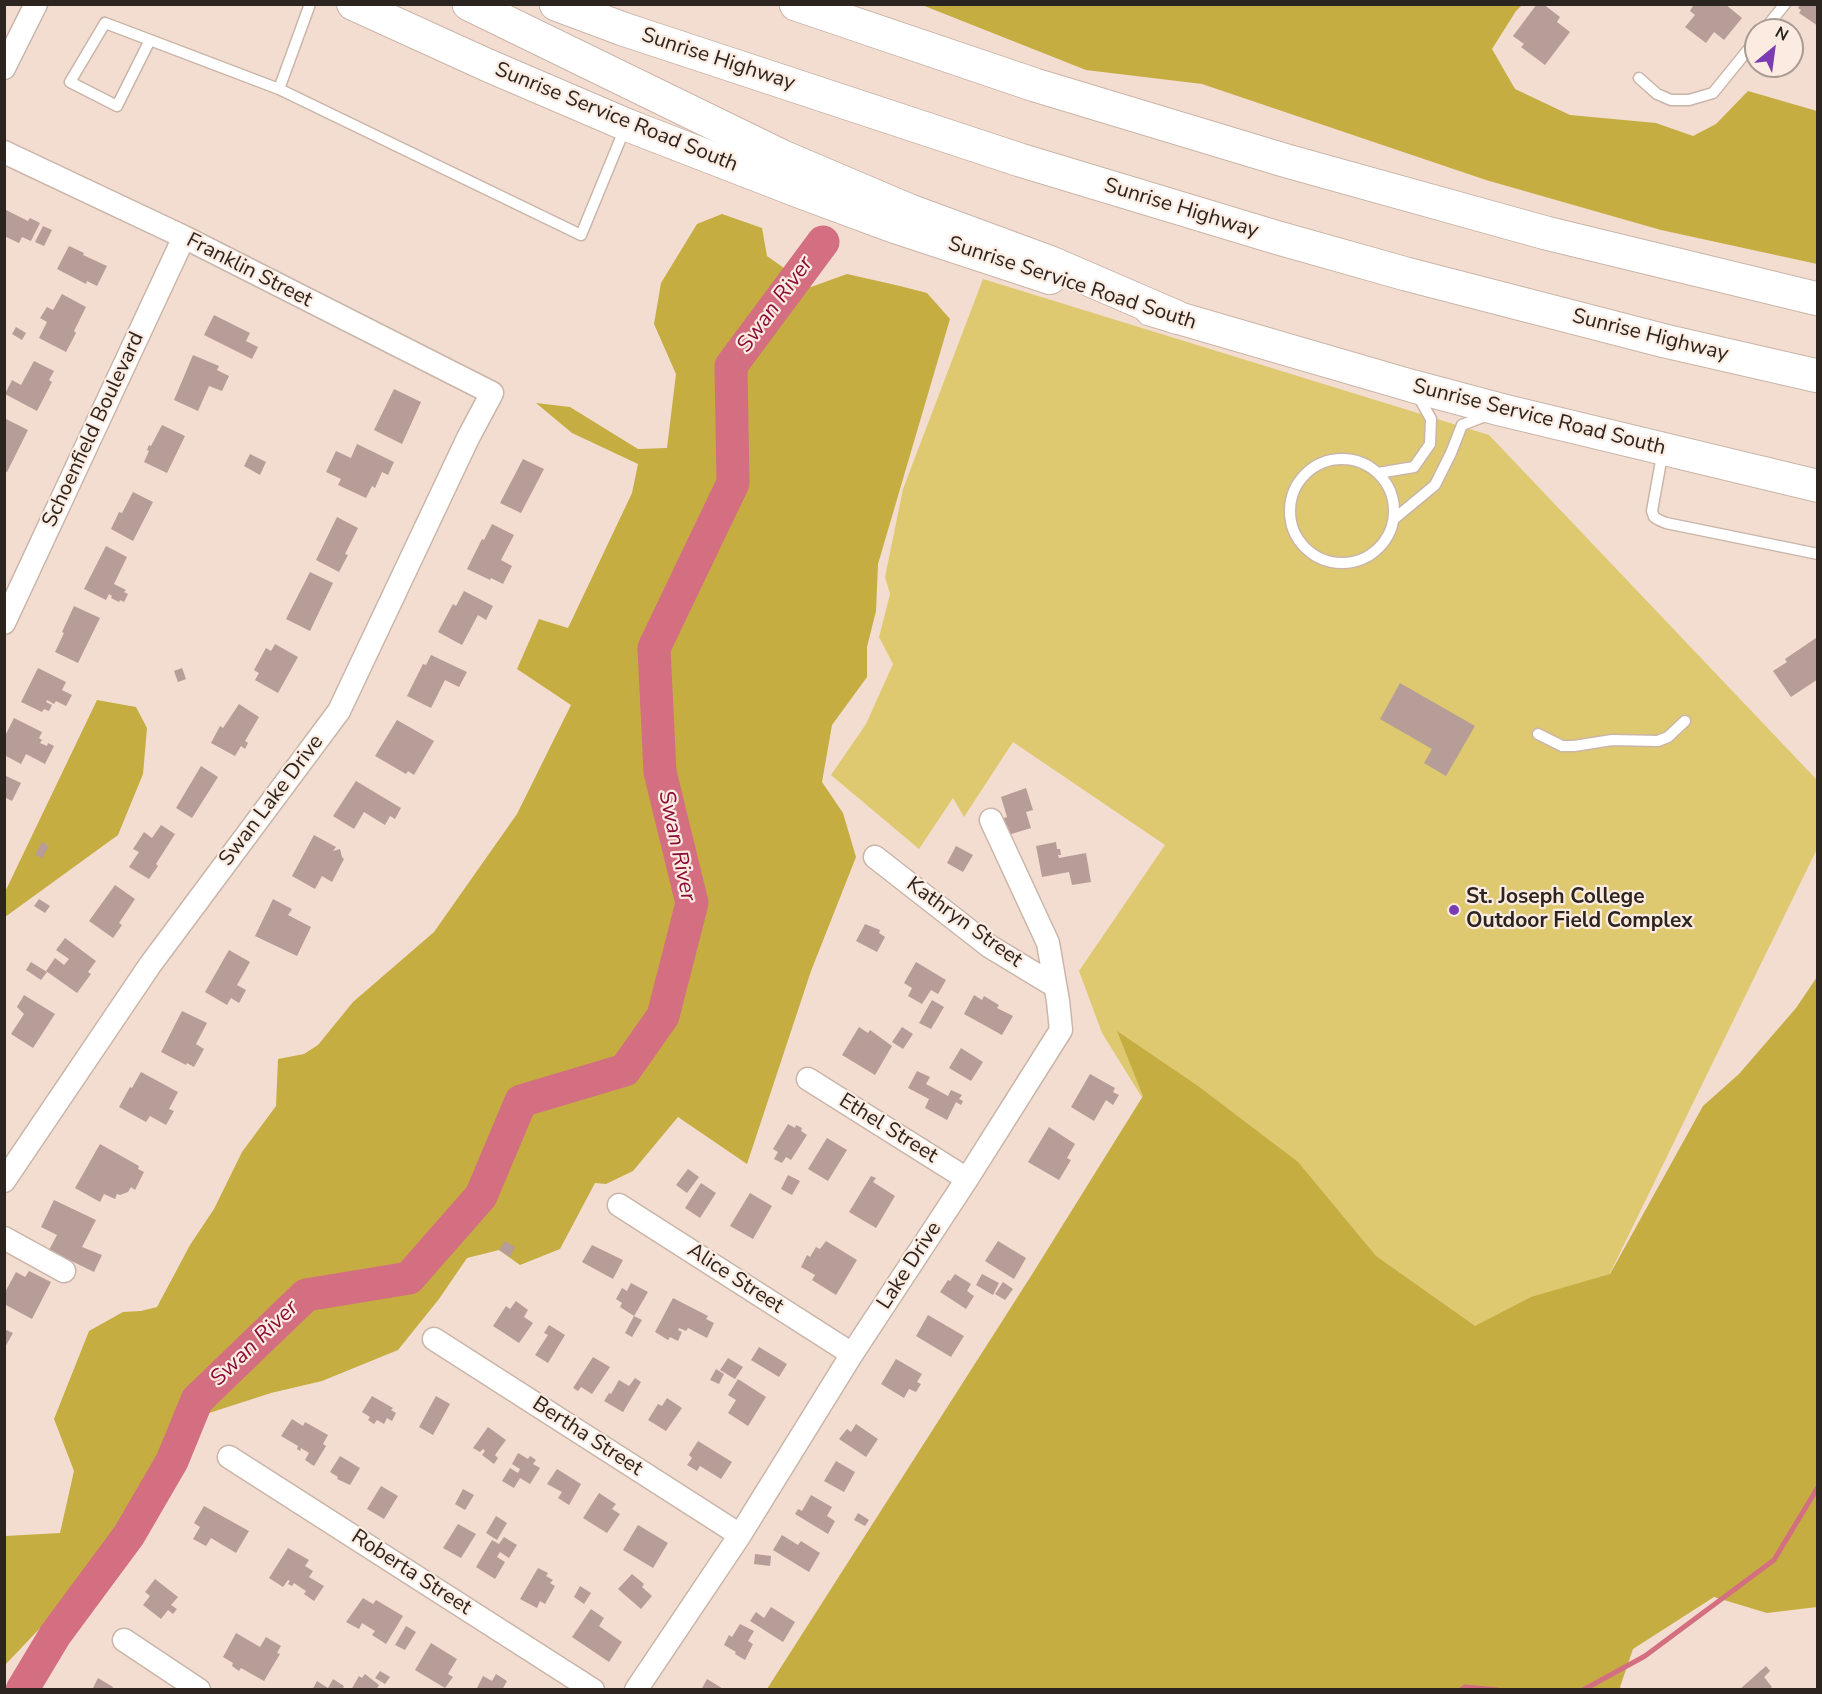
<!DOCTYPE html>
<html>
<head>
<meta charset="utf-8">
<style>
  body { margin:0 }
  #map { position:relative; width:1822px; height:1694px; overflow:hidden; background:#f2ddd0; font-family:"Nunito Sans",sans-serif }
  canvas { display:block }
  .frame { position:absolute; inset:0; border:6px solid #2b241f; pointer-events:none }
  .north { position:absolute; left:1744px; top:18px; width:60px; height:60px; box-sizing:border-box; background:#fcebe0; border:2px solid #a89b93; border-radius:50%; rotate:29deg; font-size:16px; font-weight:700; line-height:24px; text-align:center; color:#2b241f }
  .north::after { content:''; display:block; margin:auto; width:21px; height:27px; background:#7b3cb1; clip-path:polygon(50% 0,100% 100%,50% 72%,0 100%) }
</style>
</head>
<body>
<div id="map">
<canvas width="1822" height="1694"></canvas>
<div class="frame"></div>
<div class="north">N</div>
</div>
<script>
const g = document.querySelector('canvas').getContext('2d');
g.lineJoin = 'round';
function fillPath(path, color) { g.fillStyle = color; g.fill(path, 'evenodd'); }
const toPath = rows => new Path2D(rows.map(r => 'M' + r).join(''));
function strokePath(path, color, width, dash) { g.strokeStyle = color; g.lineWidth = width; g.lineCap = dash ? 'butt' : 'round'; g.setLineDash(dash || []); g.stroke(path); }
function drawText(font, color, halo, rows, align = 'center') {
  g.font = font + ' "Nunito Sans",sans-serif'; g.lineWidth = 4.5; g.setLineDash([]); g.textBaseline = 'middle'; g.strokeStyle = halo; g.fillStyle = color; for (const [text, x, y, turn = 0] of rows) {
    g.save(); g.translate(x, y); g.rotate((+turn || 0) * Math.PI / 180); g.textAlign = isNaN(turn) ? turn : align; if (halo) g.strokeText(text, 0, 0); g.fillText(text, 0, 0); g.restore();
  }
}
fillPath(toPath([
  [983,279,1489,435,1817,780,1817,849,1452,1597,1102,1033,1079,971,1165,845,1013,742,964,817,953,798,919,849,831,775,866,724,893,664,879,637,890,594,885,577,903,489]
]), '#dec970');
fillPath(toPath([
  [922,5,1522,5,1516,11,1492,49,1515,89,1570,115,1656,123,1693,136,1716,124,1748,91,1817,111,1817,264,1661,230,1486,180,1202,84,1086,70],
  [722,214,762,228,767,256,811,287,847,274,900,286,927,293,950,319,878,564,876,611,867,647,867,677,832,725,822,782,843,813,856,857,811,971,747,1164,678,1117,633,1171,606,1184,595,1183,560,1249,520,1265,499,1250,467,1258,439,1299,398,1350,322,1381,271,1393,206,1414,43,1625,5,1665,5,1536,60,1533,74,1471,54,1419,89,1331,123,1312,141,1311,157,1307,190,1245,214,1209,242,1152,276,1106,278,1059,304,1054,318,1045,353,1002,434,932,517,814,571,705,517,669,539,619,568,628,632,493,638,464,572,433,536,403,570,407,638,449,667,448,676,374,654,324,661,283,697,224],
  [97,700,136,707,147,728,143,774,118,835,5,917,4,894],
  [1817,977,1817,1607,1767,1613,1714,1597,1633,1649,1620,1687,1622,1689,767,1689,1031,1276,1143,1096,1117,1031,1198,1086,1298,1162,1376,1256,1475,1326,1531,1297,1610,1274,1703,1106,1739,1074,1796,1008]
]), '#c5ad42');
strokePath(toPath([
  [1461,1690,1465,1687,1498,1690],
  [1583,1690,1645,1656,1774,1560,1818,1487]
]), '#d46f81', 5);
strokePath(toPath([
  [22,1690,55,1635,129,1535,172,1461,197,1400,306,1295,409,1278,481,1196,521,1101,625,1070,663,1016,692,903,660,772,654,648,733,483,731,366,823,242]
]), '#d46f81', 33);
fillPath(toPath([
  [1537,4,1543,4,1560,17,1557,22,1570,32,1545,65,1521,47,1524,44,1513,36],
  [1694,4,1725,4,1742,18,1724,40,1714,32,1706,43,1685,27,1695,15,1690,11],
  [1801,4,1818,4,1818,26,1799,13,1801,10,1798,8],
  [4,209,28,221,30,218,40,223,31,241,22,237,19,243,4,236],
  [43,226,52,230,44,246,35,242],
  [69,246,84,253,83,255,107,266,97,286,87,281,86,284,57,269],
  [62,294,86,307,74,331,76,333,66,352,39,338,47,322,40,318,47,307,53,310],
  [214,315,250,333,246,341,258,347,252,359,204,335],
  [16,327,26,333,22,340,12,334],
  [193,355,219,366,217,370,229,376,222,391,209,386,198,411,174,400],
  [34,361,54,371,49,380,52,382,37,411,5,394,12,380,21,385],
  [394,389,421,402,402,444,374,430],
  [4,418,28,430,7,472,4,471],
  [162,425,185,436,167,473,144,462,149,451,147,450,149,445,151,446],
  [357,444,394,462,388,475,382,472,375,488,372,486,366,498,338,485,341,479,326,472,336,451,351,458],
  [250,454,266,462,260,475,244,466],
  [523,459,544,469,521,513,500,503],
  [133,492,153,502,133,541,111,529,119,512,122,513],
  [337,517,358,528,345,554,348,555,339,572,316,560],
  [492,524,514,535,501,560,512,566,503,584,491,578,490,580,467,569,482,539,484,540],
  [106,546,127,557,114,584,126,590,124,592,128,594,124,602,120,600,119,602,111,598,112,596,109,594,106,600,84,589],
  [310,572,333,583,310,631,286,619],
  [464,591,493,606,486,620,478,615,462,645,438,632,453,604,456,606],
  [74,606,100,618,78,663,55,652,64,633,62,632],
  [1816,638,1818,640,1818,679,1791,697,1773,671,1787,662,1785,659],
  [275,644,298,657,278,693,255,680,259,673,254,670,266,648,271,651],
  [431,655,467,672,459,687,445,680,431,708,407,696,423,664,426,665],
  [38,668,66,682,62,690,72,695,66,706,56,701,54,704,47,700,46,702,52,705,49,711,44,709,42,712,21,702],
  [182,668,186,679,178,682,174,671],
  [1400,683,1475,726,1446,776,1424,763,1432,749,1380,719],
  [239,704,259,717,245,741,248,743,245,749,241,746,235,756,211,743,220,726,223,728],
  [14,718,42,732,39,738,42,740,40,743,47,746,48,743,54,746,45,764,26,754,21,764,4,755,4,733,6,734],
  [397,720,434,741,414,775,408,771,406,774,375,756],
  [201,766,218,777,192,818,176,808],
  [4,775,21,783,12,801,4,797],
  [356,781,401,808,395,819,390,816,385,825,364,812,354,829,333,816],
  [1026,788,1033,810,1026,812,1031,828,1008,835,1002,819,1007,817,1001,797],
  [161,825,175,834,156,864,158,866,149,879,129,867,139,852,133,849,144,832,152,838],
  [314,835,336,847,333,851,340,849,342,857,344,859,332,882,322,876,315,889,292,876],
  [42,842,49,846,42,858,35,855],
  [1056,842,1057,849,1060,849,1061,855,1058,855,1059,858,1086,853,1091,882,1072,885,1069,872,1042,877,1036,846],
  [956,846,973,855,963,872,947,863],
  [115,885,135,899,119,923,122,925,113,938,89,921],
  [39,899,50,906,45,913,34,906],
  [273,899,292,909,288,915,311,927,297,956,255,936],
  [865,924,880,930,879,933,885,937,877,952,856,941],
  [65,938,96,961,88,972,91,974,77,993,46,971,55,958,64,965,69,959,56,950],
  [229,950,250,962,237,985,246,990,239,1003,231,998,227,1005,205,992],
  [31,962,47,972,41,980,26,970],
  [916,962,946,980,938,994,931,990,922,1004,908,996,912,988,904,983],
  [24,995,55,1014,33,1048,11,1034,24,1014,17,1007],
  [974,995,982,1000,984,996,999,1005,997,1008,1013,1016,1002,1035,964,1014],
  [932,1000,944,1007,931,1029,919,1023],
  [182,1011,207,1023,196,1044,204,1049,194,1067,187,1063,186,1065,161,1052],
  [859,1027,868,1033,870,1030,892,1046,875,1075,842,1055],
  [902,1027,913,1034,903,1049,892,1042],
  [961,1048,983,1062,971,1081,949,1068],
  [917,1071,930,1077,926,1084,948,1096,951,1090,962,1095,959,1099,963,1101,961,1105,956,1102,947,1120,925,1108,929,1099,908,1088],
  [141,1072,178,1092,169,1109,174,1111,166,1125,150,1116,146,1122,119,1107,130,1087,132,1088],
  [1090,1074,1115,1088,1113,1092,1119,1095,1113,1105,1106,1100,1094,1121,1071,1107],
  [788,1124,795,1128,796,1125,802,1128,801,1131,807,1135,791,1160,786,1157,782,1163,774,1159,778,1152,773,1149],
  [1049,1127,1075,1144,1067,1158,1071,1160,1059,1180,1028,1162],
  [827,1138,847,1150,828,1181,808,1169],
  [100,1144,139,1166,138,1169,144,1172,135,1190,131,1187,128,1192,120,1195,117,1194,115,1199,104,1194,100,1202,75,1188],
  [688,1169,699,1177,687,1193,676,1185],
  [788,1175,800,1181,792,1195,781,1189],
  [871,1176,876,1178,873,1182,895,1196,876,1228,849,1212],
  [701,1183,716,1193,700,1218,685,1208],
  [750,1193,772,1206,753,1239,730,1226],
  [54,1200,96,1220,82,1247,102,1255,94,1272,49,1250,57,1235,41,1227],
  [505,1241,515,1247,510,1257,499,1250],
  [826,1241,857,1260,836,1295,812,1280,815,1275,801,1267,807,1255,810,1257,816,1247,820,1249],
  [998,1241,1026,1258,1014,1279,985,1261],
  [592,1245,623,1260,613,1279,582,1262],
  [29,1271,51,1282,32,1319,4,1304,4,1294,16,1272,25,1277],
  [955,1274,971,1284,967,1291,974,1296,966,1309,940,1292,948,1280,950,1281],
  [982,1274,999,1283,993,1295,976,1285],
  [1003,1282,1013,1289,1005,1300,995,1294],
  [631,1283,648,1292,634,1316,620,1307,622,1303,616,1299,622,1288,627,1291],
  [673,1298,708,1316,706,1319,714,1323,707,1338,688,1328,686,1331,679,1328,678,1330,682,1332,678,1341,670,1337,668,1340,655,1332],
  [516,1301,528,1310,524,1317,533,1323,519,1343,493,1326,506,1306,510,1309],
  [928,1315,964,1336,951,1357,916,1336],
  [634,1316,642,1320,632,1337,625,1333],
  [549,1325,565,1335,548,1363,535,1355,548,1335,544,1333],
  [4,1329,13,1333,4,1349],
  [759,1347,787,1364,779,1377,751,1360],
  [593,1357,610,1367,592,1394,581,1387,578,1391,573,1388],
  [728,1358,743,1367,735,1379,720,1370],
  [896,1359,922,1374,917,1382,921,1384,916,1392,909,1389,904,1398,881,1384],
  [716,1369,724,1374,719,1384,710,1380],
  [635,1378,641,1382,623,1412,604,1401,609,1393,611,1394,619,1380,629,1386],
  [738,1379,766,1397,748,1426,728,1413,736,1400,728,1395],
  [372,1396,393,1408,391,1410,396,1413,392,1421,387,1418,384,1424,377,1420,374,1424,368,1420,370,1417,362,1412],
  [436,1396,450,1404,433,1435,419,1427],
  [667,1398,682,1408,666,1431,648,1420,658,1404,662,1406],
  [292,1419,303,1426,305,1422,328,1435,323,1444,326,1446,314,1466,305,1460,309,1453,301,1448,300,1451,297,1449,298,1446,281,1436],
  [856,1424,878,1439,866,1457,839,1439,847,1429,851,1432],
  [488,1427,506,1440,495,1455,498,1458,494,1464,482,1455,485,1451,483,1449,480,1452,473,1448],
  [698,1441,732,1462,721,1479,700,1466,697,1471,687,1465,692,1458,689,1455],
  [518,1453,528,1459,530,1456,536,1460,533,1464,540,1468,530,1484,520,1478,514,1488,502,1481,510,1468,518,1473,520,1469,512,1464],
  [340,1456,360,1468,350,1485,337,1479,338,1477,330,1472],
  [836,1461,855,1472,844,1492,824,1481],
  [557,1469,581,1484,569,1505,558,1498,562,1492,547,1484],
  [381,1486,398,1496,384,1519,367,1509],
  [463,1489,474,1495,465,1510,455,1504],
  [599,1493,616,1504,612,1509,620,1514,607,1533,583,1518],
  [811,1495,832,1507,827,1516,835,1521,828,1534,795,1514,798,1509,802,1511],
  [204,1506,249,1531,236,1553,211,1538,206,1546,193,1539,200,1527,194,1523],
  [858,1513,869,1520,865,1526,854,1520],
  [496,1516,507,1523,497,1540,486,1533],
  [458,1524,476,1534,461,1558,443,1548],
  [638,1525,668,1543,653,1568,623,1550],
  [782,1535,798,1545,801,1541,820,1553,809,1572,773,1550],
  [504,1537,517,1545,509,1558,500,1552,497,1557,505,1562,495,1579,476,1567,492,1540,499,1544],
  [288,1548,309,1560,305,1566,313,1571,309,1577,324,1586,314,1601,304,1594,306,1591,294,1583,292,1586,288,1584,290,1581,288,1580,283,1587,269,1578],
  [755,1554,771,1556,770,1566,754,1564],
  [538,1568,548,1573,546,1576,553,1580,550,1583,555,1586,545,1604,540,1601,537,1608,520,1599],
  [632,1574,644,1584,642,1587,652,1596,641,1609,618,1589],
  [155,1579,178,1597,171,1605,177,1609,173,1614,168,1610,161,1619,143,1605,150,1596,145,1592],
  [580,1586,591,1593,584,1604,574,1597],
  [363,1598,373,1604,376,1600,403,1616,386,1644,372,1635,375,1631,362,1623,359,1629,346,1622],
  [771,1607,795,1622,783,1642,750,1621,756,1612,764,1618],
  [591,1609,604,1618,599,1626,622,1642,609,1662,572,1637],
  [740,1624,754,1631,748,1641,753,1644,745,1660,735,1654,736,1652,724,1645,729,1635,732,1637],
  [406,1626,416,1632,405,1650,395,1645],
  [236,1633,260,1647,266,1637,281,1646,277,1653,280,1654,264,1681,241,1668,239,1671,232,1666,233,1663,223,1657],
  [431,1643,457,1659,448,1674,453,1677,445,1688,415,1670],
  [1766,1666,1770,1671,1764,1677,1772,1687,1769,1690,1739,1690],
  [380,1671,390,1677,385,1684,375,1678],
  [365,1674,379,1685,376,1690,351,1690,359,1676,362,1678],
  [496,1674,507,1681,502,1690,476,1690,483,1676,492,1681],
  [98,1678,113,1687,112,1690,92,1690],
  [333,1679,344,1686,342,1690,312,1690,317,1681,328,1688],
  [707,1679,725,1690,701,1690]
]), '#b69d98');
const service = toPath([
  [1764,30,1785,4],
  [150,40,117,106,70,82,105,23,150,40,279,89,581,235,625,128],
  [1639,78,1657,94,1671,100,1689,100,1713,93,1756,40],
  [279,89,310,4],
  [1663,450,1652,511,1654,517,1659,520,1666,523,1818,554],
  '1290 511a52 52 0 1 1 104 0a52 52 0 1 1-104 0Z',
  [1378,473,1414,467,1430,444,1431,419,1417,394],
  [1394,519,1435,485,1451,453,1462,425,1488,415],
  [1538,734,1562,746,1574,746,1612,740,1658,741,1668,737,1685,721]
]);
const minor = toPath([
  [4,68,36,4],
  [4,152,184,237,492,393,468,438,339,711,150,965,4,1181],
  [4,623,184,237],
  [875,857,989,946,1055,986],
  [808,1079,967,1179],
  [619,1205,852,1354],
  [4,1238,64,1271],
  [434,1339,740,1535],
  [229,1457,593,1690],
  [124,1640,199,1690],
  [636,1690,740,1535,852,1354,967,1179,1061,1030,1058,1001,1048,943,991,820]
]);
const secondary = toPath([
  [353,4,487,65,627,125,800,192,892,226,1050,278],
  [1151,310,1412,386,1502,410,1818,486]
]);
const motorway = toPath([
  [469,4,783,157,910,211,1051,263,1176,317],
  [556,4,623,29,1020,160,1275,237,1406,274,1665,341,1818,376],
  [796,4,1035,85,1287,161,1546,233,1818,299]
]);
strokePath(service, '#cab5a9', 13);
strokePath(minor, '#cab5a9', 25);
strokePath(secondary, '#cab5a9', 34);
strokePath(motorway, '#cab5a9', 35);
strokePath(service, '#fff', 10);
strokePath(minor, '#fff', 22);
strokePath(secondary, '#fff', 32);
strokePath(motorway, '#fff', 33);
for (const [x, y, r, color] of [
  [1454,910,6,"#7b3cb1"]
]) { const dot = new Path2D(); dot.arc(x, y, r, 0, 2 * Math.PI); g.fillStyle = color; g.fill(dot); strokePath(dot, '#fcebe0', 2); }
drawText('21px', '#2b241f', '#fcebe0', [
  ["Sunrise Highway",718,60,18],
  ["Sunrise Service Road South",616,118,22],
  ["Sunrise Highway",1181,209,17],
  ["Franklin Street",249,271,27],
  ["Sunrise Service Road South",1072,284,18],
  ["Sunrise Highway",1650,336,14],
  ["Sunrise Service Road South",1539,418,14],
  ["Schoenfield Boulevard",94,430,-65],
  ["Swan Lake Drive",272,801,-53],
  ["Kathryn Street",964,923,36],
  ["Ethel Street",888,1129,32],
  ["Lake Drive",910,1266,-57],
  ["Alice Street",735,1279,33],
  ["Bertha Street",587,1437,33],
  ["Roberta Street",411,1573,33]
]);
drawText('bold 21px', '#2b241f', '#fcebe0', [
  ["St. Joseph College",1466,898],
  ["Outdoor Field Complex",1466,922]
], 'left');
drawText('italic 22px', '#8b0c37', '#fcebe0', [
  ["Swan River",776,305,-54],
  ["Swan River",676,846,78],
  ["Swan River",255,1344,-44]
]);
</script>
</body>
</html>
